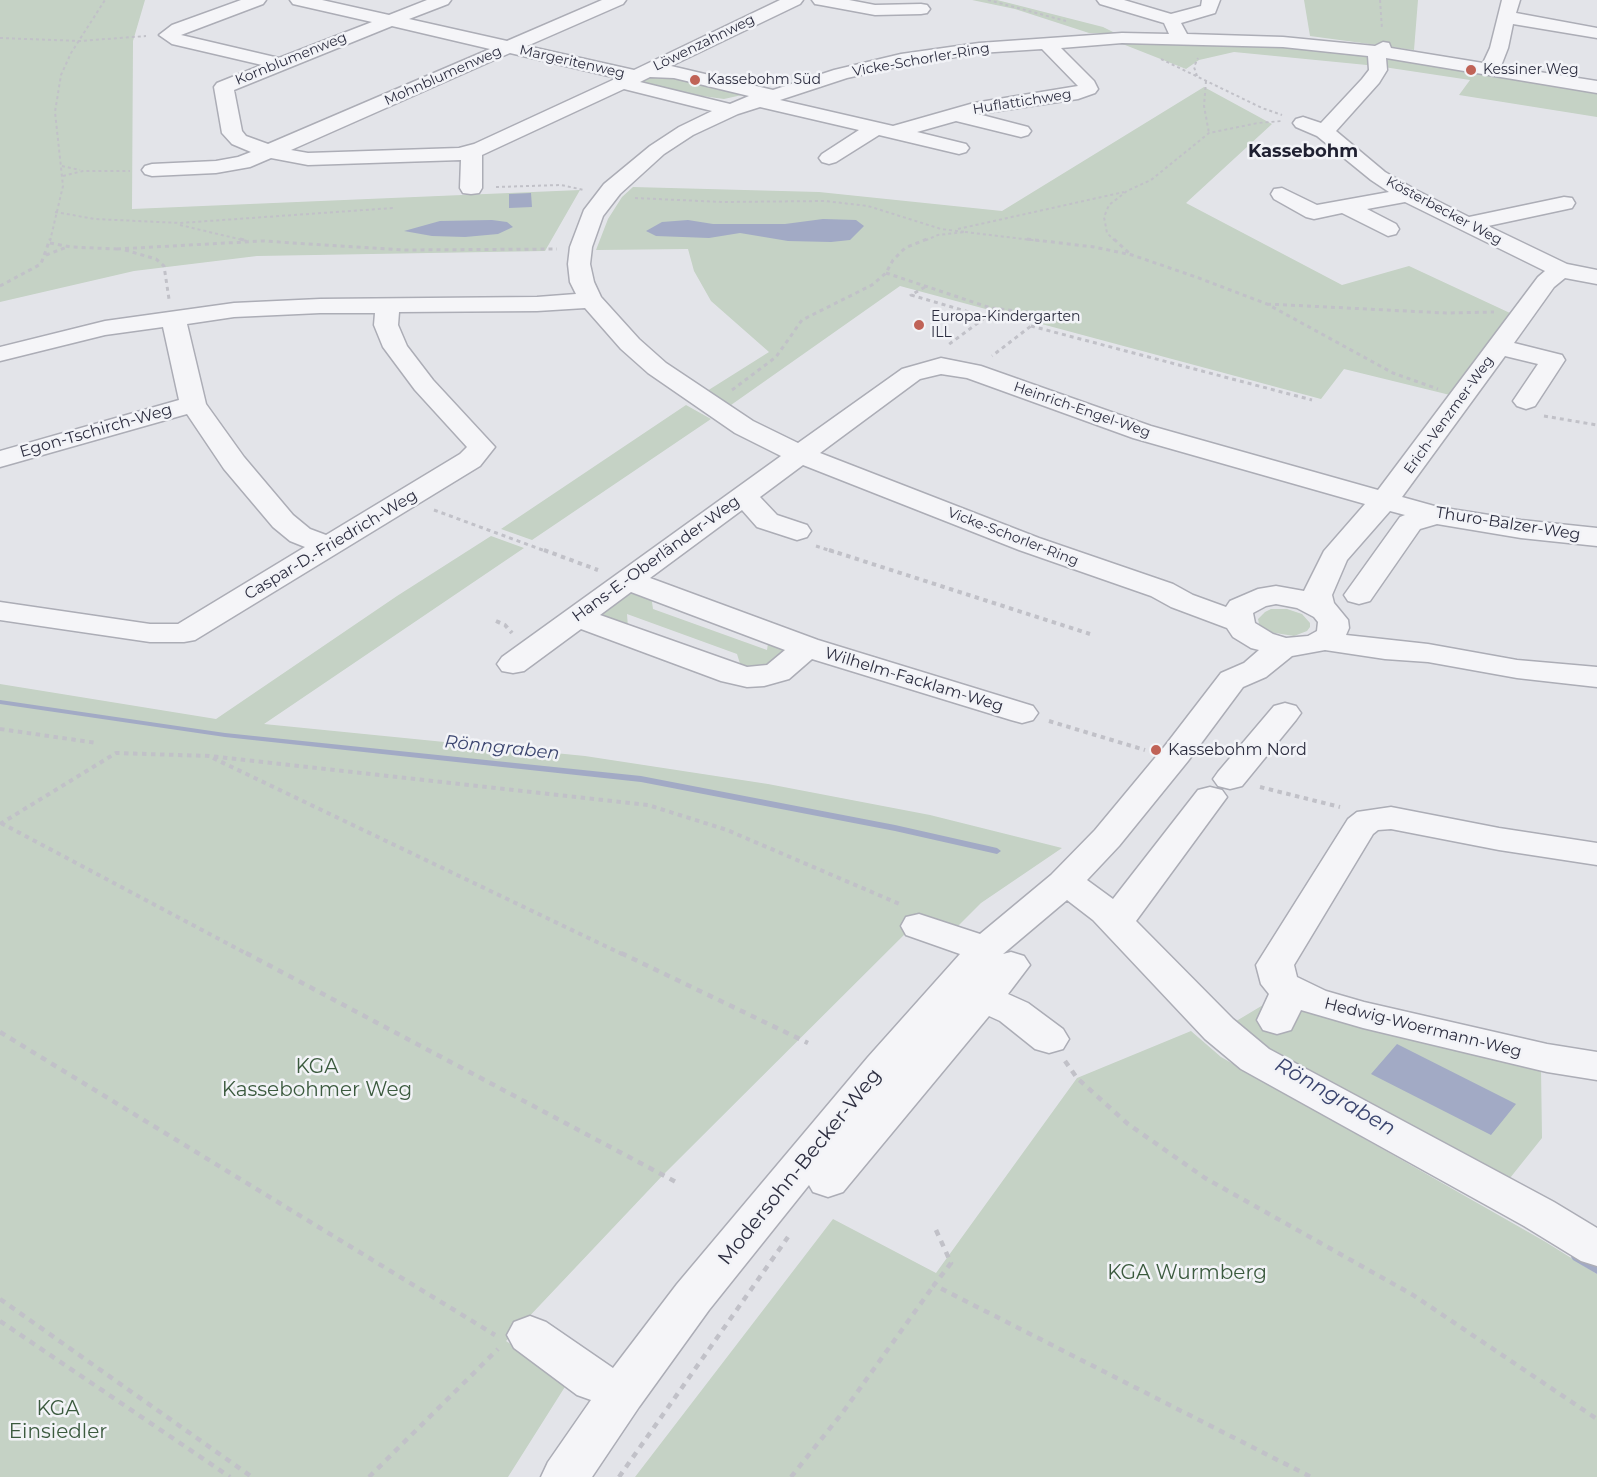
<!DOCTYPE html>
<html>
<head>
<meta charset="utf-8">
<style>
  body { margin:0 }
  canvas { display:block; background:#e3e4e9 }
</style>
</head>
<body>
<canvas width="1597" height="1477"></canvas>
<script>
const g = document.querySelector('canvas').getContext('2d');
g.lineJoin = 'round';
function fillPath(path, color) { g.fillStyle = color; g.fill(path, 'evenodd'); }
const toPath = rows => new Path2D(rows.map(r => 'M' + r).join(''));
function strokePath(path, color, width, dash) { g.strokeStyle = color; g.lineWidth = width; g.lineCap = dash ? 'butt' : 'round'; g.setLineDash(dash || []); g.stroke(path); }
function drawText(font, color, halo, rows, align = 'center') {
  g.font = font + ' Montserrat,sans-serif'; g.lineWidth = 5; g.setLineDash([]); g.textBaseline = 'middle'; g.strokeStyle = halo; g.fillStyle = color; for (const [text, x, y, turn = 0] of rows) {
    g.save(); g.translate(x, y); g.rotate((+turn || 0) * Math.PI / 180); g.textAlign = isNaN(turn) ? turn : align; if (halo) g.strokeText(text, 0, 0); g.fillText(text, 0, 0); g.restore();
  }
}
fillPath(toPath([
  [0,0,145,0,133,41,132,209,580,190,545,251,257,256,134,271,0,302],
  [972,0,997,0,1009,3,1103,27,1115,33,1089,33,1015,9],
  [1304,0,1418,0,1414,50,1310,36],
  [1121,41,1309,47,1462,69,1461,71,1477,74,1479,72,1597,91,1597,117,1459,95,1470,80,1377,66,1234,52,1199,60,1186,69,1120,43],
  [654,74,741,93,742,95,724,99,702,96,639,81],
  [1204,87,1272,124,1186,203,1342,285,1409,266,1510,313,1450,395,1344,369,1321,399,900,286,731,405,707,391,769,352,711,301,694,271,688,249,596,250,608,219,622,197,633,187,819,192,1002,211],
  [686,405,711,419,532,540,501,529],
  [491,536,524,548,264,724,585,756,768,784,930,815,1062,848,981,903,958,926,924,915,663,1175,506,1341,568,1382,508,1477,0,1477,0,684,216,719,397,596],
  [632,591,651,595,653,609,767,650,769,637,784,645,784,656,772,669,742,670,737,654,627,614,628,627,609,620,603,614,604,607],
  [1271,609,1287,609,1302,614,1310,623,1310,627,1307,631,1294,636,1269,632,1259,624,1258,619,1265,612],
  [1273,999,1541,1067,1542,1138,1506,1183,1253,1045,1228,1026],
  [1191,1031,1221,1057,1544,1241,1597,1274,1597,1477,635,1477,833,1219,936,1273,1077,1078]
]), '#c5d2c5');
fillPath(toPath([
  [531,193,532,207,509,208,509,194],
  [823,219,856,220,864,226,850,240,831,242,788,241,740,233,709,238,656,236,646,231,662,222,688,220,713,224,785,224],
  [492,220,507,222,513,227,498,234,465,237,432,236,404,231,440,221],
  [1397,1044,1516,1104,1491,1135,1371,1074]
]), '#a2aac5');
fillPath(toPath([
  [0,700,225,733,641,776,895,825,997,848,1001,851,997,854,895,831,641,782,225,737,0,704,0,700],
  [1577,1253,1597,1264,1597,1274,1573,1260,1571,1257,1573,1254,1577,1253]
]), '#a2aac5');
const minor = toPath([
  [241,0,266,0,263,4,181,35,279,58,372,22,293,4,290,0,322,0,389,15,427,0,451,0,448,4,409,19,507,41,602,0,626,0,623,4,527,46,634,70,780,0,803,0,800,4,671,66,773,90,834,70,901,54,979,43,1122,33,1169,34,1164,23,1100,4,1097,0,1124,0,1171,14,1201,6,1202,0,1220,0,1215,13,1181,23,1187,34,1283,37,1375,46,1383,42,1389,43,1391,48,1483,63,1490,48,1502,0,1520,0,1516,13,1597,28,1597,38,1513,24,1508,48,1501,66,1597,81,1597,93,1386,58,1387,70,1379,83,1336,131,1385,172,1416,190,1469,217,1564,197,1572,198,1575,203,1572,208,1488,226,1567,264,1597,270,1597,284,1565,278,1554,287,1514,343,1562,355,1565,360,1535,406,1526,409,1517,406,1513,401,1538,364,1505,356,1402,497,1438,507,1521,520,1597,528,1597,546,1521,538,1437,524,1420,529,1370,601,1359,604,1348,601,1344,595,1400,517,1405,515,1390,511,1347,560,1332,595,1334,603,1348,620,1349,628,1346,635,1428,644,1517,660,1597,667,1597,687,1517,678,1428,662,1385,659,1325,650,1292,656,1266,677,1243,687,1188,761,1119,846,1087,880,1113,899,1198,790,1210,787,1222,790,1227,797,1136,921,1233,1019,1269,1049,1554,1202,1597,1228,1597,1266,1581,1261,1524,1226,1241,1069,1205,1039,1093,920,1067,900,1003,954,1011,952,1024,956,1030,965,1008,994,1028,1003,1063,1029,1069,1039,1063,1049,1049,1053,1035,1049,1000,1021,989,1016,843,1192,828,1197,813,1192,809,1185,709,1310,639,1407,592,1477,541,1477,548,1462,591,1400,577,1395,514,1348,507,1335,514,1322,530,1316,546,1322,613,1368,677,1284,868,1057,960,954,906,935,901,926,906,917,919,914,980,934,1051,875,1095,830,1164,747,1221,673,1244,663,1259,650,1251,648,1233,637,1227,628,1171,607,1151,596,1019,550,803,465,760,497,777,515,807,525,811,531,807,537,797,540,757,527,742,510,650,578,818,640,1033,706,1038,713,1033,720,1022,723,1011,720,812,659,789,679,764,686,747,687,721,681,581,629,524,671,513,673,502,671,497,664,502,657,781,456,735,433,648,373,621,349,585,308,537,311,399,312,398,325,407,346,433,380,495,447,480,466,195,640,184,642,150,642,0,620,0,602,150,624,178,624,305,547,290,541,273,527,224,469,187,414,0,467,0,451,179,400,163,327,105,335,0,361,0,347,105,321,234,303,320,299,537,297,576,294,570,282,568,264,570,247,584,210,604,184,650,146,679,127,712,111,624,89,482,155,482,188,479,193,471,194,463,193,460,188,461,160,308,165,271,158,250,167,216,173,152,176,145,174,142,170,145,166,152,164,216,161,238,157,251,152,232,144,222,133,214,87,217,83,262,65,172,44,159,35,172,25,241,0],
  [392,26,490,49,268,144,246,136,242,131,234,90,392,26],
  [1122,43,1283,47,1368,56,1369,70,1362,79,1321,123,1303,117,1296,119,1293,123,1296,127,1317,136,1371,180,1389,192,1317,205,1282,188,1274,189,1271,194,1274,199,1306,217,1314,219,1342,213,1388,236,1396,234,1399,229,1396,224,1367,209,1405,202,1545,271,1538,277,1378,490,1151,426,981,366,941,358,902,369,798,443,753,421,666,363,639,339,601,297,594,282,590,264,592,247,603,216,620,194,664,154,693,135,738,114,760,107,859,130,822,154,819,158,822,162,829,164,836,162,879,135,959,154,966,152,969,148,966,144,917,132,956,121,1021,137,1028,135,1031,131,1028,127,978,114,1078,99,1095,93,1098,89,1094,81,1061,48,1122,43],
  [1042,49,1078,86,974,103,893,126,780,100,847,78,901,66,979,53,1042,49],
  [510,53,617,78,474,144,459,148,308,153,291,150,510,53],
  [650,77,674,78,749,96,730,104,640,82,650,77],
  [320,313,375,313,374,325,383,347,415,390,467,447,460,454,326,535,310,529,293,515,244,457,206,404,187,324,234,317,320,313],
  [941,374,967,378,1133,438,1365,504,1324,551,1304,591,1276,586,1258,589,1230,601,1226,607,1193,595,1173,584,1039,538,820,453,920,379,941,374],
  [631,592,785,650,767,665,747,667,600,615,631,592],
  [1276,604,1297,608,1314,617,1318,622,1317,631,1308,636,1286,638,1273,634,1255,623,1253,613,1266,606,1276,604],
  [812,0,849,0,875,5,921,4,927,5,930,9,927,13,921,14,875,15,821,5,815,4,812,0],
  [1285,703,1296,706,1301,713,1296,720,1242,786,1230,789,1218,786,1213,779,1218,772,1274,706,1285,703],
  [1391,807,1499,828,1597,843,1597,865,1499,850,1391,829,1378,830,1373,834,1294,965,1297,977,1326,991,1364,1002,1547,1044,1597,1052,1597,1080,1547,1072,1363,1028,1301,1010,1291,1030,1277,1034,1263,1030,1257,1020,1269,994,1261,984,1256,965,1348,819,1357,812,1391,807]
]);
strokePath(minor, '#acadb6', 3);
strokePath(toPath([
  [988,0,1066,21],
  [1380,0,1382,29],
  [0,38,80,41,146,36],
  [1161,59,1262,108,1282,115],
  [1197,76,1194,67,1198,58],
  [1206,81,1204,106,1209,133],
  [62,166,80,170],
  [63,176,83,171,130,171],
  [496,187,561,185,584,190],
  [635,198,722,202,825,201,868,206,941,229,965,232,938,235,924,241],
  [55,212,95,219,180,223,393,208],
  [180,225,247,241],
  [958,229,1124,192],
  [965,232,1040,241],
  [50,241,63,186,55,112,61,75,71,53,105,0],
  [1115,241,1107,233,1104,217,1109,205,1127,191,1151,180,1209,133,1258,123,1282,121]
]), '#c1c1c8', 2, [3, 3]);
strokePath(toPath([
  [240,239,248,241],
  [1027,239,1094,247,1132,255,1196,277,1267,304,1393,373,1438,389],
  [1114,239,1131,255],
  [50,243,71,247,117,249],
  [117,249,263,241,405,250,557,249],
  [125,250,156,259,164,266,169,299],
  [46,255,67,247],
  [886,273,991,308,1034,313,1031,326,992,356],
  [0,286,41,264,50,239],
  [925,287,911,295,986,317,948,345],
  [1267,304,1446,313,1494,312],
  [1031,326,1312,400],
  [732,390,776,357,802,320,872,285,886,273,893,260,905,248,927,239],
  [1544,416,1597,425],
  [434,510,548,552],
  [816,546,834,552]
]), '#c1c1c8', 3, [4, 4]);
strokePath(toPath([
  [544,550,598,570],
  [829,550,1090,634],
  [496,621,505,625,512,633],
  [1049,721,1145,750],
  [0,729,97,743],
  [213,758,624,955],
  [1260,787,1340,807],
  [1,823,249,955],
  [0,824,116,753,209,756,648,805,727,830,902,905]
]), '#c1c1c8', 4, [4.5, 4.5]);
strokePath(toPath([
  [246,953,676,1182],
  [621,953,808,1043],
  [0,1032,495,1335],
  [1065,1061,1077,1078,1128,1124,1205,1178,1413,1295,1597,1419],
  [936,1230,951,1263,934,1285,1311,1477],
  [0,1299,252,1477],
  [0,1321,230,1477],
  [369,1477,498,1349],
  [619,1477,788,1237],
  [791,1477,843,1412,934,1285]
]), '#c1c1c8', 4.5, [6, 6]);
fillPath(minor, '#f5f5f8');
for (const [x, y, r, color] of [
  [1471,70,6,"#c06357"],
  [695,80,6,"#c06357"],
  [919,325,6,"#c06357"],
  [1156,750,6,"#c06357"]
]) { const dot = new Path2D(); dot.arc(x, y, r, 0, 2 * Math.PI); g.fillStyle = color; g.fill(dot); strokePath(dot, '#f2f3f7', 2); }
drawText('14px', '#2d2e40', '#f2f3f7', [
  ["Löwenzahnweg",704,43,-26],
  ["Kornblumenweg",291,59,-22],
  ["Vicke-Schorler-Ring",921,60,-10],
  ["Margeritenweg",572,62,13],
  ["Mohnblumenweg",443,76,-24],
  ["Huflattichweg",1022,102,-9],
  ["Kösterbecker Weg",1444,211,28],
  ["Heinrich-Engel-Weg",1082,410,19],
  ["Erich-Venzmer-Weg",1449,415,-54],
  ["Vicke-Schorler-Ring",1013,537,21]
]);
drawText('14px', '#2d2e40', '#f2f3f7', [
  ["Kessiner Weg",1483,70],
  ["Kassebohm Süd",707,80],
  ["Europa-Kindergarten",931,317],
  ["ILL",931,333]
], 'left');
drawText('16px', '#2d2e40', '#f2f3f7', [
  ["Egon-Tschirch-Weg",96,431,-16],
  ["Thuro-Balzer-Weg",1508,524,9],
  ["Caspar-D.-Friedrich-Weg",331,545,-31],
  ["Hans-E.-Oberländer-Weg",656,559,-36],
  ["Wilhelm-Facklam-Weg",914,680,17],
  ["Hedwig-Woermann-Weg",1423,1028,14]
]);
drawText('16px', '#2d2e40', '#f2f3f7', [
  ["Kassebohm Nord",1168,750]
], 'left');
drawText('bold 18px', '#1f2031', '#f2f3f7', [
  ["Kassebohm",1303,152]
]);
drawText('italic 18px', '#3b456f', '#f2f3f7', [
  ["Rönngraben",502,748,6]
]);
drawText('20px', '#3b5a3e', '#f2f3f7', [
  ["KGA",317,1067],
  ["Kassebohmer Weg",317,1090],
  ["KGA Wurmberg",1187,1273],
  ["KGA",58,1409],
  ["Einsiedler",58,1432]
]);
drawText('20px', '#2d2e40', '#f2f3f7', [
  ["Modersohn-Becker-Weg",800,1167,-51]
]);
drawText('italic 21px', '#3b456f', '#f2f3f7', [
  ["Rönngraben",1335,1097,30]
]);
</script>
</body>
</html>
